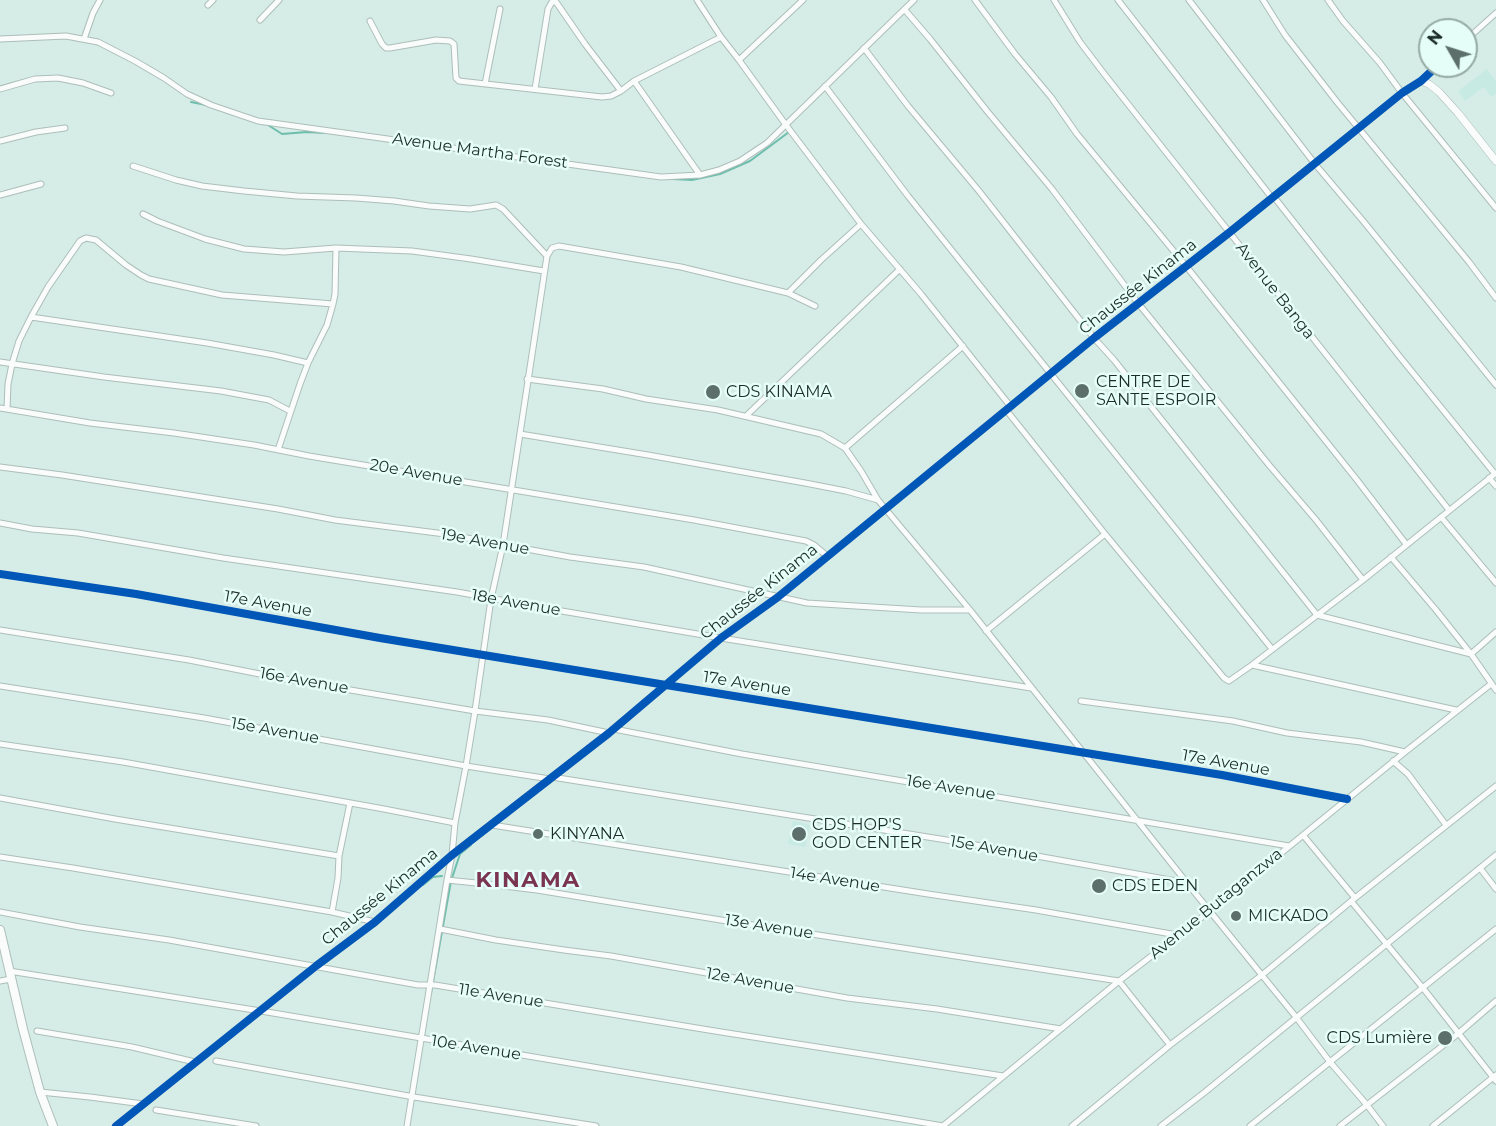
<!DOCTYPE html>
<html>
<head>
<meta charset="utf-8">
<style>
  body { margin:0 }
  #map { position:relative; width:1496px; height:1126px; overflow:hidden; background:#d6ece6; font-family:Montserrat,sans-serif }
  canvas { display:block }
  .north { position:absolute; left:1418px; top:18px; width:60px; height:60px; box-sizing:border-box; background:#e6fef8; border:2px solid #95aaa5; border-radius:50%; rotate:309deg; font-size:16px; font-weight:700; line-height:24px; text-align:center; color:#1c2c28 }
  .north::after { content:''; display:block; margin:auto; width:21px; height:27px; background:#5d6f6a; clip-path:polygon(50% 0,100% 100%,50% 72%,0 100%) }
</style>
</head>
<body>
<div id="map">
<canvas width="1496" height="1126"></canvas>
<div class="north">N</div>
</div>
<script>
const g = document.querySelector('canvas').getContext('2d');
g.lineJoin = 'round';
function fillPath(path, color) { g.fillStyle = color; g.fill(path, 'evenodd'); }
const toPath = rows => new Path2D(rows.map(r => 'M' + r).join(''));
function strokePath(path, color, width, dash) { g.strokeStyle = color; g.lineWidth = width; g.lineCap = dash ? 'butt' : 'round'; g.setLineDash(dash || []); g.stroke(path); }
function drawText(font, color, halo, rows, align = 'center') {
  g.font = font + ' Montserrat,sans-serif'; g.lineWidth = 5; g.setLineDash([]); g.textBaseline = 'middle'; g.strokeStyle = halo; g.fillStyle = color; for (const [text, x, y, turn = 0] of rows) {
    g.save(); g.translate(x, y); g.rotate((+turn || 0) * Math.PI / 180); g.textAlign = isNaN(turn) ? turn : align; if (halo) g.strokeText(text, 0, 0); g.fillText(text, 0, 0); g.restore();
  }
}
fillPath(toPath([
  [1487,69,1496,81,1496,94,1491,97,1484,87,1465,101,1458,91],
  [793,821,810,825,805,847,788,844]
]), '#c7ebe2');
strokePath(toPath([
  [191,102,206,105],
  [268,125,282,134,307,132,325,133],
  [673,179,692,180,720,174,750,161,789,132],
  [423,885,433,877,442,876],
  [431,993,451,881,460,854,471,845]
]), '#6cbead', 2);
const minor = toPath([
  [697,0,721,37,739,60,786,125,861,224,921,294,1011,407],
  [975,0,1015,54,1051,97,1077,134,1186,266,1357,480,1406,544],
  [1054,0,1080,42,1105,75,1449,510],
  [1118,0,1272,198],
  [1189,0,1315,164,1364,222,1496,385],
  [1263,0,1285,35,1337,102,1469,262,1496,298],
  [1328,0,1343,21,1380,63,1402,93,1496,208],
  [208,5,213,0],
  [905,10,930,39,987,111,1052,189,1138,303,1269,465,1316,520,1363,580],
  [260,20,279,0],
  [370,21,382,44,386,48,390,48,436,40,450,41,454,44,456,78,459,81,602,97,611,96,621,91,634,81,721,37],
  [0,39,66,36,98,42,135,61,164,78,187,94,211,105,258,121,661,177,700,175,719,170,740,161,767,143,914,0],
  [84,39,93,13,100,0],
  [1466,40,1496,13],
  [864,48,908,106,979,191,1094,338,1114,360,1317,615,1471,654,1496,632],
  [739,60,803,0],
  [634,81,700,175],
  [1421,81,1437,66],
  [485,84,500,9],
  [825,86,908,196,1272,649],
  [0,89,35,79,58,78,83,83,111,93],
  [535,89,548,9,552,2,556,2,585,44,621,91],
  [0,141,36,132,65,128],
  [133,166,176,180,202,186,244,191,297,196,356,198,394,201,429,206,470,209,496,205,503,209,547,256],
  [0,195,41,184],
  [1274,197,1400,357,1495,474],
  [143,214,157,221,205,239,244,249,284,252,336,248,412,251,471,259,544,271],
  [788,293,821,260,861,224],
  [31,317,207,343,274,355,308,363],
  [0,362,104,377,221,391,269,400,290,411],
  [527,379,603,389,646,399,718,410,821,434,845,448,861,471,878,500,970,610,1187,883,1296,1017,1330,1062,1367,1105,1383,1126],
  [0,408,90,423,174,433,254,445,309,456,694,520,806,541,814,545,827,556],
  [7,409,8,384,12,364,19,341,31,317,48,287,80,241,86,238,96,240,126,265,141,275,149,279,222,295,333,304],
  [1007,411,1105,534,1224,678,1229,681,1252,665,1363,580,1496,473],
  [746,416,900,269],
  [520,434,648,455,805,483,846,491,878,500],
  [845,448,963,346],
  [278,450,300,384,308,363,327,325,333,304,335,294,336,248],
  [0,467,62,475,278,509,335,520,445,534,570,557,644,567,807,603,921,610,970,610],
  [1489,478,1496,486],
  [1441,517,1496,583],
  [0,523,32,529,78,533,223,558,457,592,550,609,721,638,1031,688],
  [1391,557,1436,610,1471,654,1496,690],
  [0,574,136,594,380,638,666,685,1222,775,1347,799],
  [0,630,189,660,285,679,475,711,548,720,609,733],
  [986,631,1105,534],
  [1252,665,1456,710],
  [0,686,204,718,466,766,550,779],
  [1081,701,1233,721,1287,733,1361,742,1405,752],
  [614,729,742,754,1289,846],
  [0,744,123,762,384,809,455,823],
  [1393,761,1408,774,1446,825],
  [552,777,959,842,1187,883],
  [0,798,115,819,339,856],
  [492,825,928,894,1036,910,1177,935],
  [1303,835,1355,898],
  [0,857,73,868,332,912,375,922],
  [1480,868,1496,889],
  [447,880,496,885,537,890,733,922,1119,981,1170,1045],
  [1351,901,1423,988,1496,1081],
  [0,912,80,927,169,940,418,985,435,985,721,1032,1003,1076],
  [332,912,338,878,339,856,350,803],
  [440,929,496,940,564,950,611,956,847,998,937,1009,1061,1029],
  [9,971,267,1012,943,1126],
  [0,981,11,979],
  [37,1031,132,1047,195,1062],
  [216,1061,414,1097,596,1126],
  [40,1092,90,1097,143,1104],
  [156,1110,256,1126],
  [407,1126,447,880,452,855,455,823,466,766,475,711,491,599,503,545,547,256,552,248,559,246,681,267,788,293,815,306],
  [943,1126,1119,981,1210,911,1405,752,1491,684],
  [1072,1126,1170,1045,1262,975,1355,898,1496,786],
  [1161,1126,1205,1092,1496,855],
  [1250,1126,1496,929],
  [1340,1126,1459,1033,1496,1001],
  [1433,1126,1496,1075]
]);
const tertiary = toPath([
  [116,1126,316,966,375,922,452,855,609,733,721,638,778,597,1094,338,1230,232,1402,93,1421,81,1429,84,1439,92,1458,113,1496,161]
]);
const primary = toPath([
  [0,930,23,1029,40,1092,53,1126]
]);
strokePath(minor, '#adbeb9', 7);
strokePath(tertiary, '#adbeb9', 8);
strokePath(primary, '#adbeb9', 10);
strokePath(minor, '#f9fcfb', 5);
strokePath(tertiary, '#f9fcfb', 7);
strokePath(primary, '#f9fcfb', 8);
strokePath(toPath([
  [0,574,136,594,380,638,666,685,1222,775,1347,799],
  [116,1126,316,966,375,922,452,855,609,733,721,638,778,597,1094,338,1230,232,1402,93,1421,81,1437,66]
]), '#0057b8', 8);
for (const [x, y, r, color] of [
  [1082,391,8,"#5d6f6a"],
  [713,392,8,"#5d6f6a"],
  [538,834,6,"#5d6f6a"],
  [799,834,8,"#5d6f6a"],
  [1099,886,8,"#5d6f6a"],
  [1236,916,6,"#5d6f6a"],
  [1445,1038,8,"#5d6f6a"]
]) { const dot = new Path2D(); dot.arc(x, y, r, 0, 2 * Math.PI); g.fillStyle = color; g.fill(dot); strokePath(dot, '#e6fef8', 2); }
drawText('16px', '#1c2c28', '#e6fef8', [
  ["Avenue Martha Forest",480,151,8],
  ["Chaussée Kinama",1138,287,-38],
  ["Avenue Banga",1275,291,52],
  ["20e Avenue",416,473,10],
  ["19e Avenue",485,542,10],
  ["Chaussée Kinama",759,592,-38],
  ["18e Avenue",516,603,10],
  ["17e Avenue",268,604,10],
  ["16e Avenue",304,681,10],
  ["17e Avenue",747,684,9],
  ["15e Avenue",275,731,10],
  ["17e Avenue",1226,763,10],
  ["16e Avenue",951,788,9],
  ["15e Avenue",994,849,10],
  ["14e Avenue",835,880,9],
  ["Chaussée Kinama",380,897,-39],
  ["Avenue Butaganzwa",1216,904,-39],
  ["13e Avenue",769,927,9],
  ["12e Avenue",750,981,10],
  ["11e Avenue",501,996,9],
  ["10e Avenue",476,1048,9]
]);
drawText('16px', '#1c2c28', '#e6fef8', [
  ["CENTRE DE",1096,382],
  ["SANTE ESPOIR",1096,400],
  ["CDS KINAMA",726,392],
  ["CDS HOP'S",812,825],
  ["GOD CENTER",812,843],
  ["KINYANA",550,834],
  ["CDS EDEN",1112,886],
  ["MICKADO",1248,916],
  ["CDS Lumière",1432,1038,"right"]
], 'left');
g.letterSpacing = '1.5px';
drawText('bold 22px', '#7a3650', '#e6fef8', [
  ["KINAMA",528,881]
]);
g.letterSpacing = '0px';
</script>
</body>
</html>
